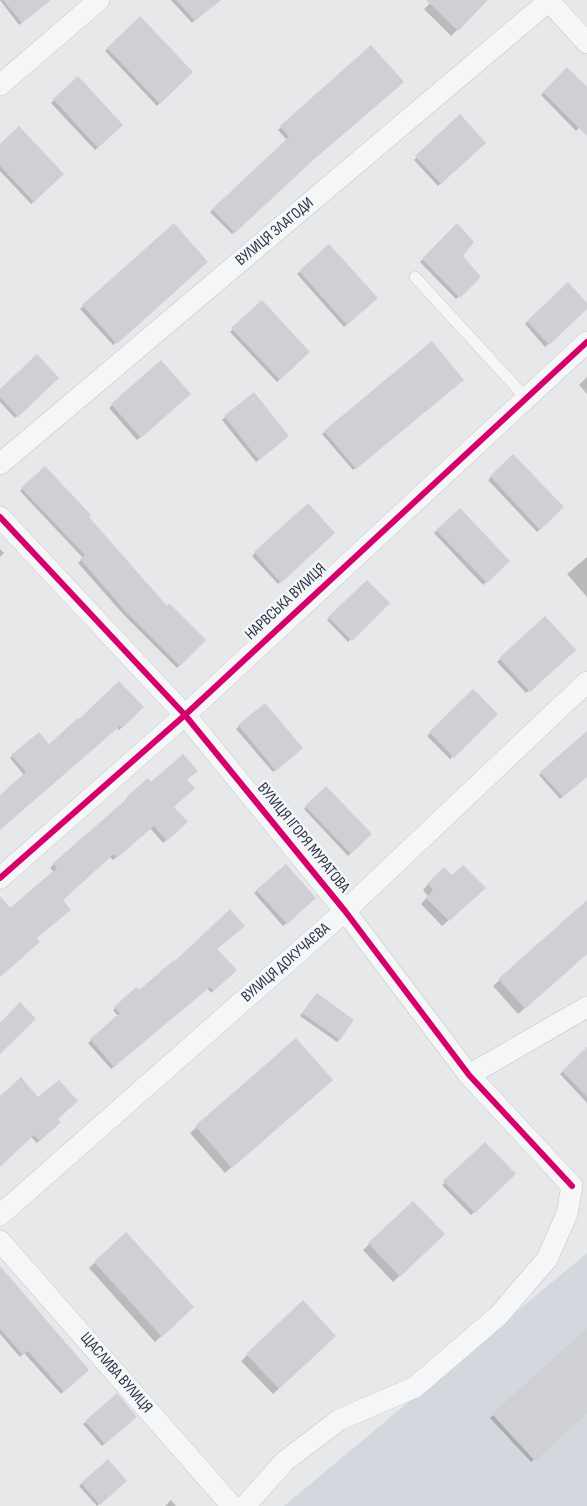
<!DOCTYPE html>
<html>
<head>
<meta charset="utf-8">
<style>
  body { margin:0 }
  canvas { display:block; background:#e6e8ea }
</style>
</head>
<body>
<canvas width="587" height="1506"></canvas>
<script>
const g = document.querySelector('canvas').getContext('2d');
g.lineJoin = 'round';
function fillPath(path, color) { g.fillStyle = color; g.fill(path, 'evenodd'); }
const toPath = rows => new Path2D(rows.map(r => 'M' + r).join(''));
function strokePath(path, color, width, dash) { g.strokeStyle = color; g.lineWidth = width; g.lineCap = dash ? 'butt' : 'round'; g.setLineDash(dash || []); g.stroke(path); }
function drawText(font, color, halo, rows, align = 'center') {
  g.font = font + ' "Sofia Sans Condensed",sans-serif'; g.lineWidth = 5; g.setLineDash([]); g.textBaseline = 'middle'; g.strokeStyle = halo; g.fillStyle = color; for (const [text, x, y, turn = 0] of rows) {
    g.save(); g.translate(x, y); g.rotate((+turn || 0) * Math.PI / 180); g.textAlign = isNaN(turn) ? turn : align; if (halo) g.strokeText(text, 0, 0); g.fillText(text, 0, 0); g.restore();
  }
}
fillPath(toPath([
  [587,1253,587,1506,284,1506]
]), '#d4d7dd');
fillPath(toPath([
  [0,0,50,0,19,25],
  [171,0,219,0,192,23],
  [433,0,487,0,451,36,424,9],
  [140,18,192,72,157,106,105,51],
  [371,46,307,165,232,234,210,212,287,140,278,130],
  [567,69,587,88,587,120,576,131,541,95],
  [78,78,122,125,95,150,51,103],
  [460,116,485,143,438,186,414,160],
  [0,146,62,174,31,204,0,171],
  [173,225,206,262,113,345,80,309],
  [457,225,461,256,480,277,456,299,420,262],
  [329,245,376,298,344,327,297,274],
  [568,284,587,307,545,347,525,324],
  [262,302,309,352,277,382,230,332],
  [161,362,189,393,137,440,109,408],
  [587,377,587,394,579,385],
  [57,378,15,418,0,402,0,391],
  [459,382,353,470,322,434,325,432],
  [253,394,285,439,256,462,222,420],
  [513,456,562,507,537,532,488,480],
  [45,468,167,608,204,640,177,668,124,615,78,563,83,558,20,491],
  [307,505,333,533,278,584,252,556],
  [460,509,509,561,483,585,434,533],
  [0,549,4,553,0,557],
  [587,557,587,597,567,574],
  [367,581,388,603,348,642,327,620],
  [545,618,574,650,526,693,497,662],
  [473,690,496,714,450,759,427,736],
  [265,705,299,751,273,772,236,729],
  [143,707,119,730,117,728,0,828,0,797,24,775,10,758,12,756,48,746],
  [585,734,587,736,587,776,560,799,539,775],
  [147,780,151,784,186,780,172,807,186,822,163,843,150,828,113,860,110,857,61,900,0,976,0,914,10,909,54,872,50,868,54,864,126,802,124,801],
  [326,788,370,834,348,856,304,809],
  [285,865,314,898,283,926,254,893],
  [443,868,451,877,478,894,442,926,421,904,428,896,423,890],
  [587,902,587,953,518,1014,493,986],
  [216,950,235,970,211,993,207,988,111,1069,88,1043,118,1016,113,1010,136,989,139,992],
  [314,997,339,1040,337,1042,300,1016],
  [296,1040,326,1086,225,1173,190,1133],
  [587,1049,587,1103,560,1074],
  [0,1098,57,1119,60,1122,37,1143,31,1137,0,1166],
  [485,1144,514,1174,471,1215,442,1185],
  [413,1202,444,1234,393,1282,363,1250],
  [126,1233,192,1307,155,1342,89,1268],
  [0,1268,87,1370,61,1394,24,1353,20,1357,0,1334],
  [303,1302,335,1336,273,1394,241,1361],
  [587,1330,587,1412,531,1462,490,1418],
  [133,1419,102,1446,83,1424,86,1422],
  [108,1461,125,1481,97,1506,79,1486],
  [171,1500,176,1506,165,1506]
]), '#0003');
fillPath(toPath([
  [3,0,51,0,22,23],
  [176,0,221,0,195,21],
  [426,0,488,0,458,31],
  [140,16,193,72,160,104,107,48],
  [371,45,404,82,311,162,235,233,212,209,289,137,280,126],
  [567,67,587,87,587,136,543,92],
  [78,76,123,125,98,148,53,99],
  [460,114,486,143,441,184,415,156],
  [19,126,64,174,34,202,0,166,0,144],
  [174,223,208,262,117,344,82,305],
  [457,223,474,242,463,256,481,277,460,298,422,259],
  [329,244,378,298,347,325,299,271],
  [568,282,587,303,587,309,549,345,527,321],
  [262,300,310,352,280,380,231,328],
  [432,341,464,380,356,469,324,431],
  [37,354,59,378,18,417,0,397,0,389],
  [161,360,191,394,141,438,111,404],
  [254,392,289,436,259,460,224,416],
  [513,454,564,507,540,530,490,476],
  [45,466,91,515,89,517,167,606,170,604,206,640,180,666,127,613,80,559,85,555,21,488],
  [308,503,335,533,281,583,254,552],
  [460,508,510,561,487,583,436,530],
  [367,580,390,603,352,641,328,617],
  [545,616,576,650,530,692,499,658],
  [119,681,144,707,122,728,120,726,0,830,0,795,26,772,11,755,39,732,49,744,78,718,79,719],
  [473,689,498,714,454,758,429,732],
  [265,703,303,748,276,771,238,725],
  [587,731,587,777,563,797,540,772],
  [183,754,198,771,187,780,195,788,174,807,188,822,167,841,154,826,117,858,114,854,63,900,71,910,37,938,40,942,0,977,0,896,10,908,57,868,53,863,128,798,127,796,148,778,151,782],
  [326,786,372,834,351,854,305,806],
  [286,864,316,898,287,924,256,890],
  [463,865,486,888,449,921,426,898,433,890,428,883,444,867,452,875],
  [587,900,587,954,525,1009,498,979],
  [230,909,245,926,217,949,237,970,214,991,210,987,114,1067,90,1039,120,1013,114,1007,136,987,139,990,174,960,175,961],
  [317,993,354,1020,340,1040,302,1013],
  [20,1002,36,1019,0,1054,0,1023],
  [296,1038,333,1080,232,1168,195,1126],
  [587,1047,587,1097,562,1071],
  [21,1077,38,1097,59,1080,78,1101,58,1119,61,1122,40,1141,34,1135,0,1167,0,1096],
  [485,1142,516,1174,475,1213,443,1181],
  [413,1201,445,1234,400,1277,368,1243],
  [126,1232,194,1307,162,1337,94,1262],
  [0,1266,89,1370,64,1392,28,1351,23,1355,0,1329],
  [303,1300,336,1336,279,1389,246,1354],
  [587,1328,587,1413,535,1461,492,1414],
  [117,1393,137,1417,105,1444,85,1421],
  [108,1459,127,1481,100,1505,81,1483]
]), '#ced0d3');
const service = toPath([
  [415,277,526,398]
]);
const minor = toPath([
  [548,0,587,43],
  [0,85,99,0],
  [0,464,550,0],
  [0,517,185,715,345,911,469,1075,572,1186],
  [0,878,185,715,587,342],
  [469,1075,587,1007],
  [0,1215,345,911,587,682],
  [0,1241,232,1506],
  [245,1506,285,1461,339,1420,415,1387,499,1315,547,1259,567,1214,572,1186]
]);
strokePath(service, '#c4c6c8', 12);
strokePath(minor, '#c4c6c8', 22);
strokePath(service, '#f5f6f7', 11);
strokePath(minor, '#f5f6f7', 21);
strokePath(toPath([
  [0,517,185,715,345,911,469,1075,572,1186],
  [0,878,185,715,587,342]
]), '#d6006c', 6);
drawText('16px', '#2b3445', '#f4f6f9', [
  ["ВУЛИЦЯ ЗЛАГОДИ",275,232,-40],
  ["НАРВСЬКА ВУЛИЦЯ",286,602,-43],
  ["ВУЛИЦЯ ІГОРЯ МУРАТОВА",303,838,51],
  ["ВУЛИЦЯ ДОКУЧАЄВА",286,963,-41],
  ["ЩАСЛИВА ВУЛИЦЯ",116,1373,49]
]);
</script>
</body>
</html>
